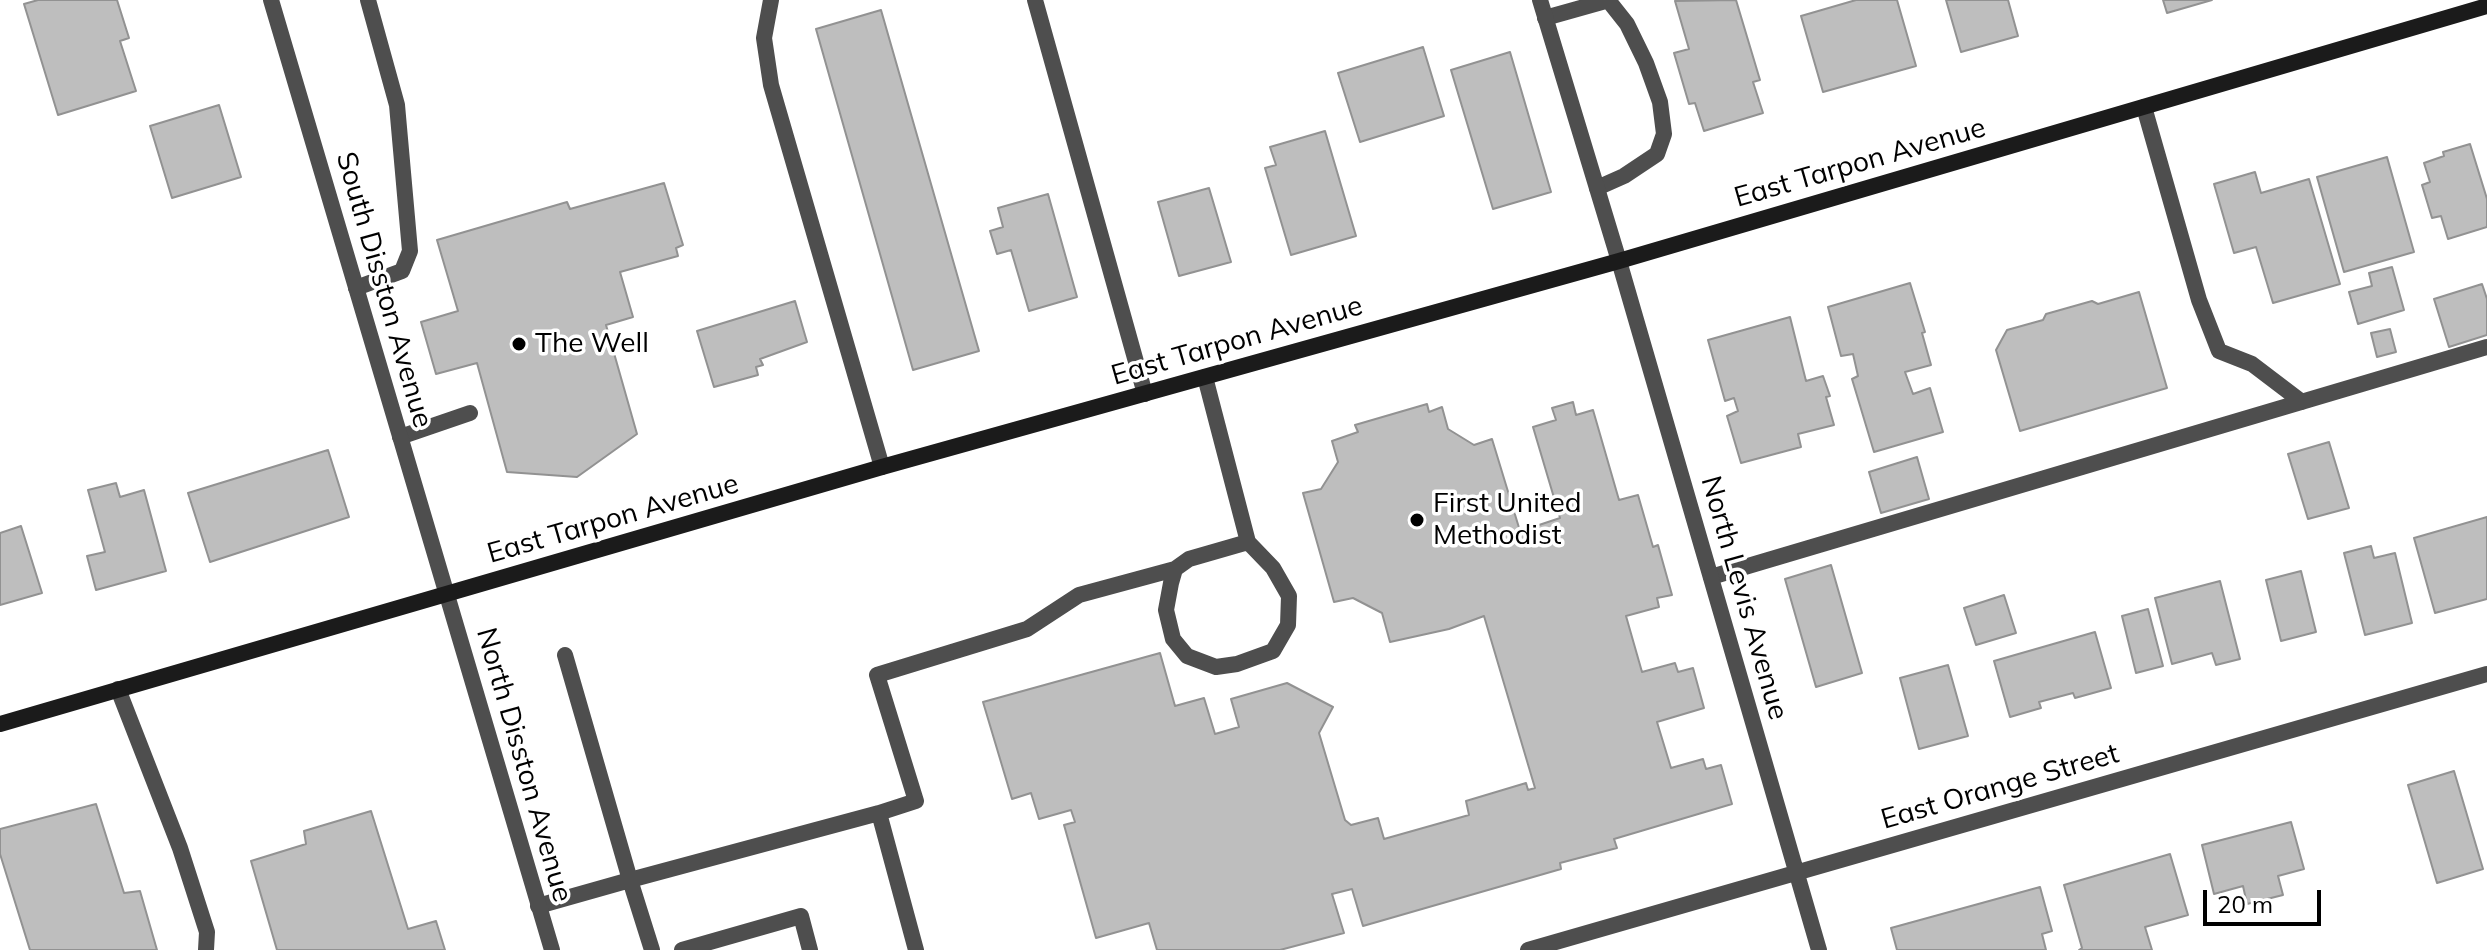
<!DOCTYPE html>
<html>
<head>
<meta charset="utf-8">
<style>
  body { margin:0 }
  #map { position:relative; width:2487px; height:950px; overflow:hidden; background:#fff; font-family:Mulish,sans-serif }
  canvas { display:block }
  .scale { position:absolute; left:2203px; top:890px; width:118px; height:36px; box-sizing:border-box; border:4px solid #000; border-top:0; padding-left:10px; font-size:24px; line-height:28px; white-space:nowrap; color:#000; -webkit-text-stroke:6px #fff; paint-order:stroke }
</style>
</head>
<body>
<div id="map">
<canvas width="2487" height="950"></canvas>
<div class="scale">20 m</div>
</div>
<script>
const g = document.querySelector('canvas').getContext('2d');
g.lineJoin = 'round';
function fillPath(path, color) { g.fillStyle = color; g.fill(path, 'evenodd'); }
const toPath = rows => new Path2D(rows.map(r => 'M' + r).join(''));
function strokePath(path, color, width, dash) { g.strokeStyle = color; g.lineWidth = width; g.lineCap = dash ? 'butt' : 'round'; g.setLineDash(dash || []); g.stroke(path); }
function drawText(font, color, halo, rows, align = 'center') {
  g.font = font + ' Mulish,sans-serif'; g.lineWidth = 7; g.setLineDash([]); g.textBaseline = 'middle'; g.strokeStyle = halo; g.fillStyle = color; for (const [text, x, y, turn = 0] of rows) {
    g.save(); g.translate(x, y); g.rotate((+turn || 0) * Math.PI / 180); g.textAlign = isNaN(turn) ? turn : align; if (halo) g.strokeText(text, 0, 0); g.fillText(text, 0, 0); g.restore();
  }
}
const building = toPath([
  [38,0,117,0,129,38,120,41,136,91,58,115,24,4,38,0],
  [1736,0,1760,80,1753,82,1763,113,1704,131,1695,103,1689,104,1674,53,1689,49,1675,1,1736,0],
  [1856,0,1897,0,1916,66,1823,92,1801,16,1856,0],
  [1946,0,2008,0,2018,36,1961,52,1946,0],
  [2163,0,2212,0,2167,13,2163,0],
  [881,10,979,351,913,370,816,29,881,10],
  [1423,47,1444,116,1360,142,1338,73,1423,47],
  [1510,52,1551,192,1493,209,1451,70,1510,52],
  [219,105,241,177,172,198,150,126,219,105],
  [1325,131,1356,236,1291,255,1265,168,1276,165,1270,147,1325,131],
  [2470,144,2487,199,2487,227,2448,239,2441,216,2432,218,2422,185,2430,182,2424,163,2444,156,2443,152,2470,144],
  [2387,157,2414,252,2344,272,2317,177,2387,157],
  [2255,172,2261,193,2309,179,2340,284,2273,303,2256,247,2234,253,2214,184,2255,172],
  [664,183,683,245,676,248,678,256,620,272,633,317,606,325,637,434,577,477,507,472,477,363,436,374,421,322,458,311,437,240,567,202,570,209,664,183],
  [1209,188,1231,262,1179,276,1158,202,1209,188],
  [1048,194,1077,297,1029,311,1011,250,997,254,990,231,1003,227,998,208,1048,194],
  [2392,267,2404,310,2358,324,2349,292,2372,286,2369,273,2392,267],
  [1910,283,1925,332,1922,333,1931,365,1905,372,1913,394,1930,388,1943,432,1874,452,1852,379,1858,376,1853,354,1841,356,1828,307,1910,283],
  [2482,284,2487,299,2487,335,2449,347,2434,299,2482,284],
  [2139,292,2167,388,2020,431,1996,350,2007,330,2043,320,2046,314,2092,301,2098,304,2139,292],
  [795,301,807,342,760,359,763,365,756,367,758,375,714,387,697,331,795,301],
  [1790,317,1806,381,1823,376,1830,396,1826,397,1834,425,1798,434,1801,447,1741,463,1727,416,1738,411,1734,398,1725,401,1708,340,1790,317],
  [2390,329,2396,352,2377,357,2371,333,2390,329],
  [1573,402,1576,415,1593,410,1619,500,1638,495,1653,547,1658,545,1672,595,1657,598,1659,607,1626,616,1642,672,1675,663,1678,672,1693,668,1704,708,1657,722,1671,768,1703,759,1706,769,1721,765,1732,804,1614,839,1617,848,1560,863,1561,869,1363,926,1352,889,1332,894,1344,933,1280,950,1157,950,1149,923,1096,938,1064,825,1075,822,1071,810,1039,819,1031,793,1012,799,983,702,1160,653,1175,706,1204,698,1215,734,1239,727,1231,699,1287,683,1333,707,1319,733,1345,820,1351,825,1378,818,1384,839,1469,815,1466,801,1526,783,1528,790,1535,788,1484,616,1449,629,1390,642,1382,613,1353,598,1334,602,1303,493,1321,489,1338,462,1332,441,1358,432,1355,425,1427,404,1429,412,1442,407,1448,429,1474,445,1492,439,1520,531,1536,526,1560,518,1533,427,1556,420,1552,408,1573,402],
  [2329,442,2349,508,2308,519,2288,454,2329,442],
  [328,450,349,517,210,562,188,493,328,450],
  [1917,457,1929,499,1881,513,1869,472,1917,457],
  [116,483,120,497,144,490,166,571,96,590,87,556,105,552,88,490,116,483],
  [2487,517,2487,599,2435,613,2414,538,2487,517],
  [21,526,42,593,0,605,0,533,21,526],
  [2371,546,2374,558,2395,553,2412,623,2365,635,2344,553,2371,546],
  [1831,565,1862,673,1816,687,1785,579,1831,565],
  [2301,571,2316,632,2281,641,2266,580,2301,571],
  [2220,581,2240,659,2216,665,2212,653,2172,664,2155,598,2220,581],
  [2004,595,2016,633,1976,645,1964,608,2004,595],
  [2148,609,2163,666,2136,673,2122,616,2148,609],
  [2095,632,2111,688,2075,698,2073,693,2039,702,2041,708,2010,717,1994,661,2095,632],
  [1948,665,1968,736,1919,749,1900,678,1948,665],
  [2454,771,2483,869,2437,883,2408,785,2454,771],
  [96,804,124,893,140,891,157,950,30,950,0,854,0,829,96,804],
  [371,811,408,929,436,921,445,950,277,950,251,861,306,844,304,831,371,811],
  [2291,822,2304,869,2278,876,2283,895,2247,904,2243,886,2214,894,2202,845,2291,822],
  [2170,854,2188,915,2145,927,2152,950,2079,950,2082,948,2064,885,2170,854],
  [2040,887,2052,931,2042,934,2046,950,1897,950,1891,928,2040,887]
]);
fillPath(building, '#bebebe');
strokePath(building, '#929292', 2);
strokePath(toPath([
  [771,0,764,38,771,85,882,467],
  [1035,0,1145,394],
  [1545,18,1609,0],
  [2144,107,2199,300,2219,351,2252,364,2302,402],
  [1597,188,1624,176,1657,154,1664,134,1660,102,1646,63,1627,24,1608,0],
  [356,288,402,271,410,251,397,105,368,0],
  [1205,377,1248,542,1273,568,1289,596,1288,625,1273,651,1237,664,1216,667,1187,656,1173,639,1166,610,1171,583,1175,569,1189,559,1248,542],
  [400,437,470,413],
  [1711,577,2487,347],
  [565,655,630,880,879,813,916,801,877,675,1027,629,1079,595,1175,569],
  [118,689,180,848,207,932,206,950],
  [879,813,916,950],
  [538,906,630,880,652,950],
  [682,950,801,916,810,950]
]), '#4e4e4e', 16);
strokePath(toPath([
  [271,0,552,950],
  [1540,0,1619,261,1819,950],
  [1528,950,2487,674]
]), '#4e4e4e', 16);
strokePath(toPath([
  [0,724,882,467,1619,261,2487,6]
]), '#1b1b1b', 16);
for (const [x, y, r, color] of [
  [519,344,8,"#000"],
  [1417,520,8,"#000"]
]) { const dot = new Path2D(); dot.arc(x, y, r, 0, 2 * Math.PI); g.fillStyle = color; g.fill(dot); strokePath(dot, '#fff', 3); }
drawText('28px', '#000', '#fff', [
  ["East Tarpon Avenue",1860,163,-16],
  ["South Disston Avenue",384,290,74],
  ["East Tarpon Avenue",1237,341,-16],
  ["East Tarpon Avenue",613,519,-16],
  ["North Levis Avenue",1744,598,74],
  ["North Disston Avenue",524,765,74],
  ["East Orange Street",2000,787,-16]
]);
drawText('28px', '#000', '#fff', [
  ["The Well",535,344],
  ["First United",1433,504],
  ["Methodist",1433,536]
], 'left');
</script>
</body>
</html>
